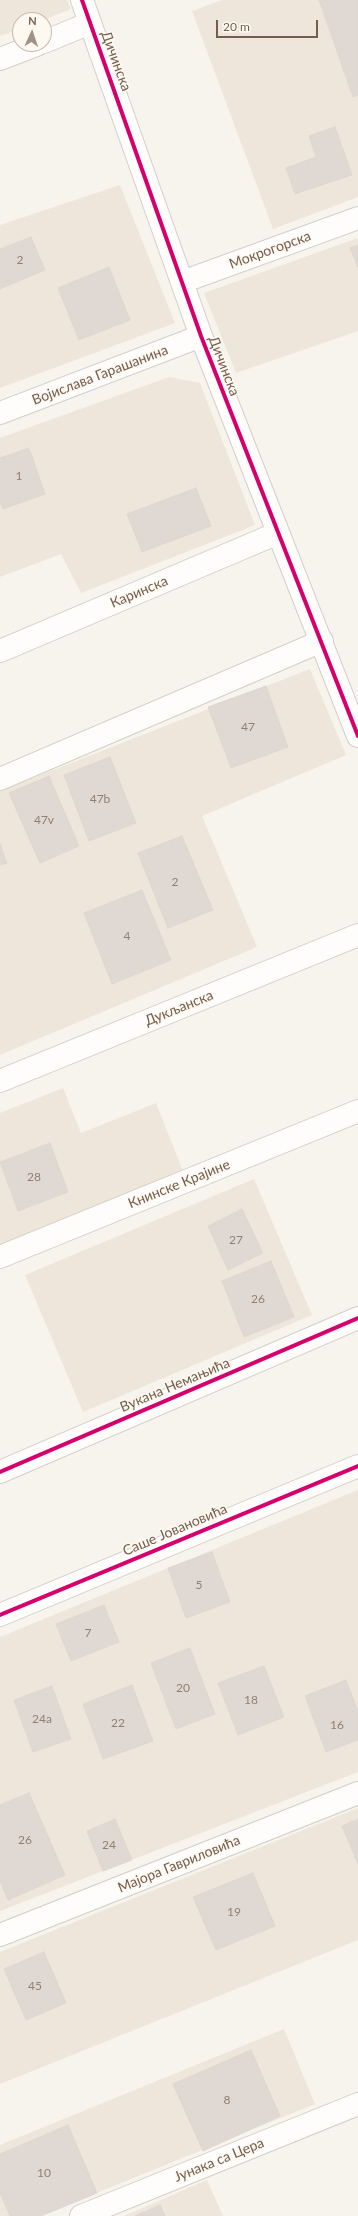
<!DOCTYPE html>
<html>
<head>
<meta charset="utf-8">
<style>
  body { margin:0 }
  #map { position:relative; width:358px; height:2216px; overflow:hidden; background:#f7f3ed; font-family:Lato,sans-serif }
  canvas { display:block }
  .north { position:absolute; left:12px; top:12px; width:40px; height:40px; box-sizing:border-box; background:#fdf8f0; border:1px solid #c6bab0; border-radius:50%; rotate:3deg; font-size:11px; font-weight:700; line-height:16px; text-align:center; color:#735d4f }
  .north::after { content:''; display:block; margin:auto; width:14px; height:18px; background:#a19286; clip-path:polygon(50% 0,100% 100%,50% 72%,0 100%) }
  .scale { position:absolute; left:216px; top:20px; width:102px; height:18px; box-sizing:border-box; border:2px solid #735d4f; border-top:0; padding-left:5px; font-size:12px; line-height:14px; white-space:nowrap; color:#735d4f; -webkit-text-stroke:3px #fdf8f0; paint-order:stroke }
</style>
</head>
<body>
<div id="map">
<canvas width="358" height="2216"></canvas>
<div class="north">N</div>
<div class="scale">20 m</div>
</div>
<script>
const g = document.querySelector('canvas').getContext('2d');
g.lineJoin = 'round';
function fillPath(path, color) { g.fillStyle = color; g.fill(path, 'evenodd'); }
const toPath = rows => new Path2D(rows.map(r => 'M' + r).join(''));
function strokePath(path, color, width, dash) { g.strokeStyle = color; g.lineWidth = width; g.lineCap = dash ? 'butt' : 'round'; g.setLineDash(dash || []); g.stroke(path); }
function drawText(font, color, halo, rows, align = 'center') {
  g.font = font + ' Lato,sans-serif'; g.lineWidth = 3; g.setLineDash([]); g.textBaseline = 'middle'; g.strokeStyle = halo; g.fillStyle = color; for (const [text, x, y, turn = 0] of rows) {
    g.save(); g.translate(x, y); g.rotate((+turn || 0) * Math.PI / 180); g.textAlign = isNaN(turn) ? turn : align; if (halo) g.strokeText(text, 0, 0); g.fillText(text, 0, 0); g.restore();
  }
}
fillPath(toPath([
  [0,0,67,0,71,9,43,20,20,20,20,29,0,36],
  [222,0,358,0,358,197,273,229,192,11],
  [120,185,175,323,0,388,0,225],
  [358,238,358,331,236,373,204,293],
  [169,377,200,383,255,525,81,593,61,554,0,577,0,438],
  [310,669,346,755,202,816,257,947,0,1055,0,791],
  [63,1088,81,1133,156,1103,185,1176,0,1250,0,1113],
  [254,1179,312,1315,83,1412,25,1275],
  [358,1490,358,1772,0,1911,0,1637],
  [358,1808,358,1940,0,2084,0,1952],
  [284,2029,315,2104,40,2216,0,2216,0,2145],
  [207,2180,223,2216,124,2216]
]), '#efe6db');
const building = toPath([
  [319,0,358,0,358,95,353,97,319,0],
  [335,127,352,175,295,194,286,168,316,157,309,136,335,127],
  [31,237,45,270,0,289,0,249,31,237],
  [358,245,358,267,350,248,358,245],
  [109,267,130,320,79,340,58,288,109,267],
  [29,448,45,494,3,509,0,502,0,458,29,448],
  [196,488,211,526,142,552,127,514,196,488],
  [266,686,288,747,231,768,208,707,266,686],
  [110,757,136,823,89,841,64,775,110,757],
  [49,776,79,846,40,863,9,793,49,776],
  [182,836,213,910,168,928,138,853,182,836],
  [0,844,7,863,0,865,0,844],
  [142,890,171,960,112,984,84,913,142,890],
  [50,1143,68,1192,18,1211,0,1162,50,1143],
  [242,1209,263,1253,228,1270,208,1226,242,1209],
  [271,1261,294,1317,244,1337,222,1281,271,1261],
  [212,1552,230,1602,186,1618,168,1568,212,1552],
  [104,1605,119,1642,71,1661,56,1624,104,1605],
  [190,1648,215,1714,176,1729,151,1663,190,1648],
  [264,1666,284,1717,238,1735,218,1683,264,1666],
  [346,1680,358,1711,358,1740,326,1752,305,1696,346,1680],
  [132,1685,153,1741,103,1759,83,1704,132,1685],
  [52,1686,71,1739,33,1752,14,1700,52,1686],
  [29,1793,65,1875,8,1900,0,1881,0,1805,29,1793],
  [115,1819,132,1860,103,1871,87,1831,115,1819],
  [358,1819,358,1864,342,1826,358,1819],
  [253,1873,275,1926,216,1950,193,1897,253,1873],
  [44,1952,66,2003,26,2020,4,1969,44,1952],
  [251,2050,280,2116,203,2151,173,2084,251,2050],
  [68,2125,97,2193,41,2216,10,2216,0,2193,0,2154,68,2125],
  [160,2205,165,2216,135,2216,160,2205]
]);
fillPath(building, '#e0d9d3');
strokePath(building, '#dfd7d0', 1);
const minor = toPath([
  [82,0,201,336,358,736],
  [44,42,90,23],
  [0,59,39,44],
  [182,282,358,218],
  [0,413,201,336],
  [0,651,278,533],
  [0,779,322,641],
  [0,1081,358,935],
  [0,1257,358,1111],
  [0,1472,358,1318],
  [0,1615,358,1466],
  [0,1935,358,1793],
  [81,2216,358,2104]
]);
strokePath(minor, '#d4cfc8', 24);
strokePath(minor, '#fefdfc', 22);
strokePath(toPath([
  [82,0,201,336,358,736],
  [0,1472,358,1318],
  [0,1615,358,1466]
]), '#d6006c', 4);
drawText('12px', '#917f73', null, [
  ["2",20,260],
  ["1",19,476],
  ["47",248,727],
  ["47b",100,799],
  ["47v",44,820],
  ["2",175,882],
  ["4",127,936],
  ["28",34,1177],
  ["27",236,1240],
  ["26",258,1299],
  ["5",199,1585],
  ["7",88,1633],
  ["20",183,1688],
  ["18",251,1700],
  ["24a",42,1719],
  ["22",118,1723],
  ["16",337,1725],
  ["26",25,1840],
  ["24",109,1845],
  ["19",234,1912],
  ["45",35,1986],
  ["8",227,2100],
  ["10",44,2173]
]);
drawText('14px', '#735d4f', '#fdf8f0', [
  ["Дичинска",116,61,70],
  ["Мокрогорска",270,250,-20],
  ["Дичинска",224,366,69],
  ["Војислава Гарашанина",100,375,-21],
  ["Каринска",139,592,-23],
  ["Дукљанска",179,1008,-22],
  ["Книнске Крајине",179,1184,-22],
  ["Вукана Немањића",175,1385,-23],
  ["Саше Јовановића",175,1530,-23],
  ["Мајора Гавриловића",179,1864,-22],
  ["Јунака са Цера",219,2160,-22]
]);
</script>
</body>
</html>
